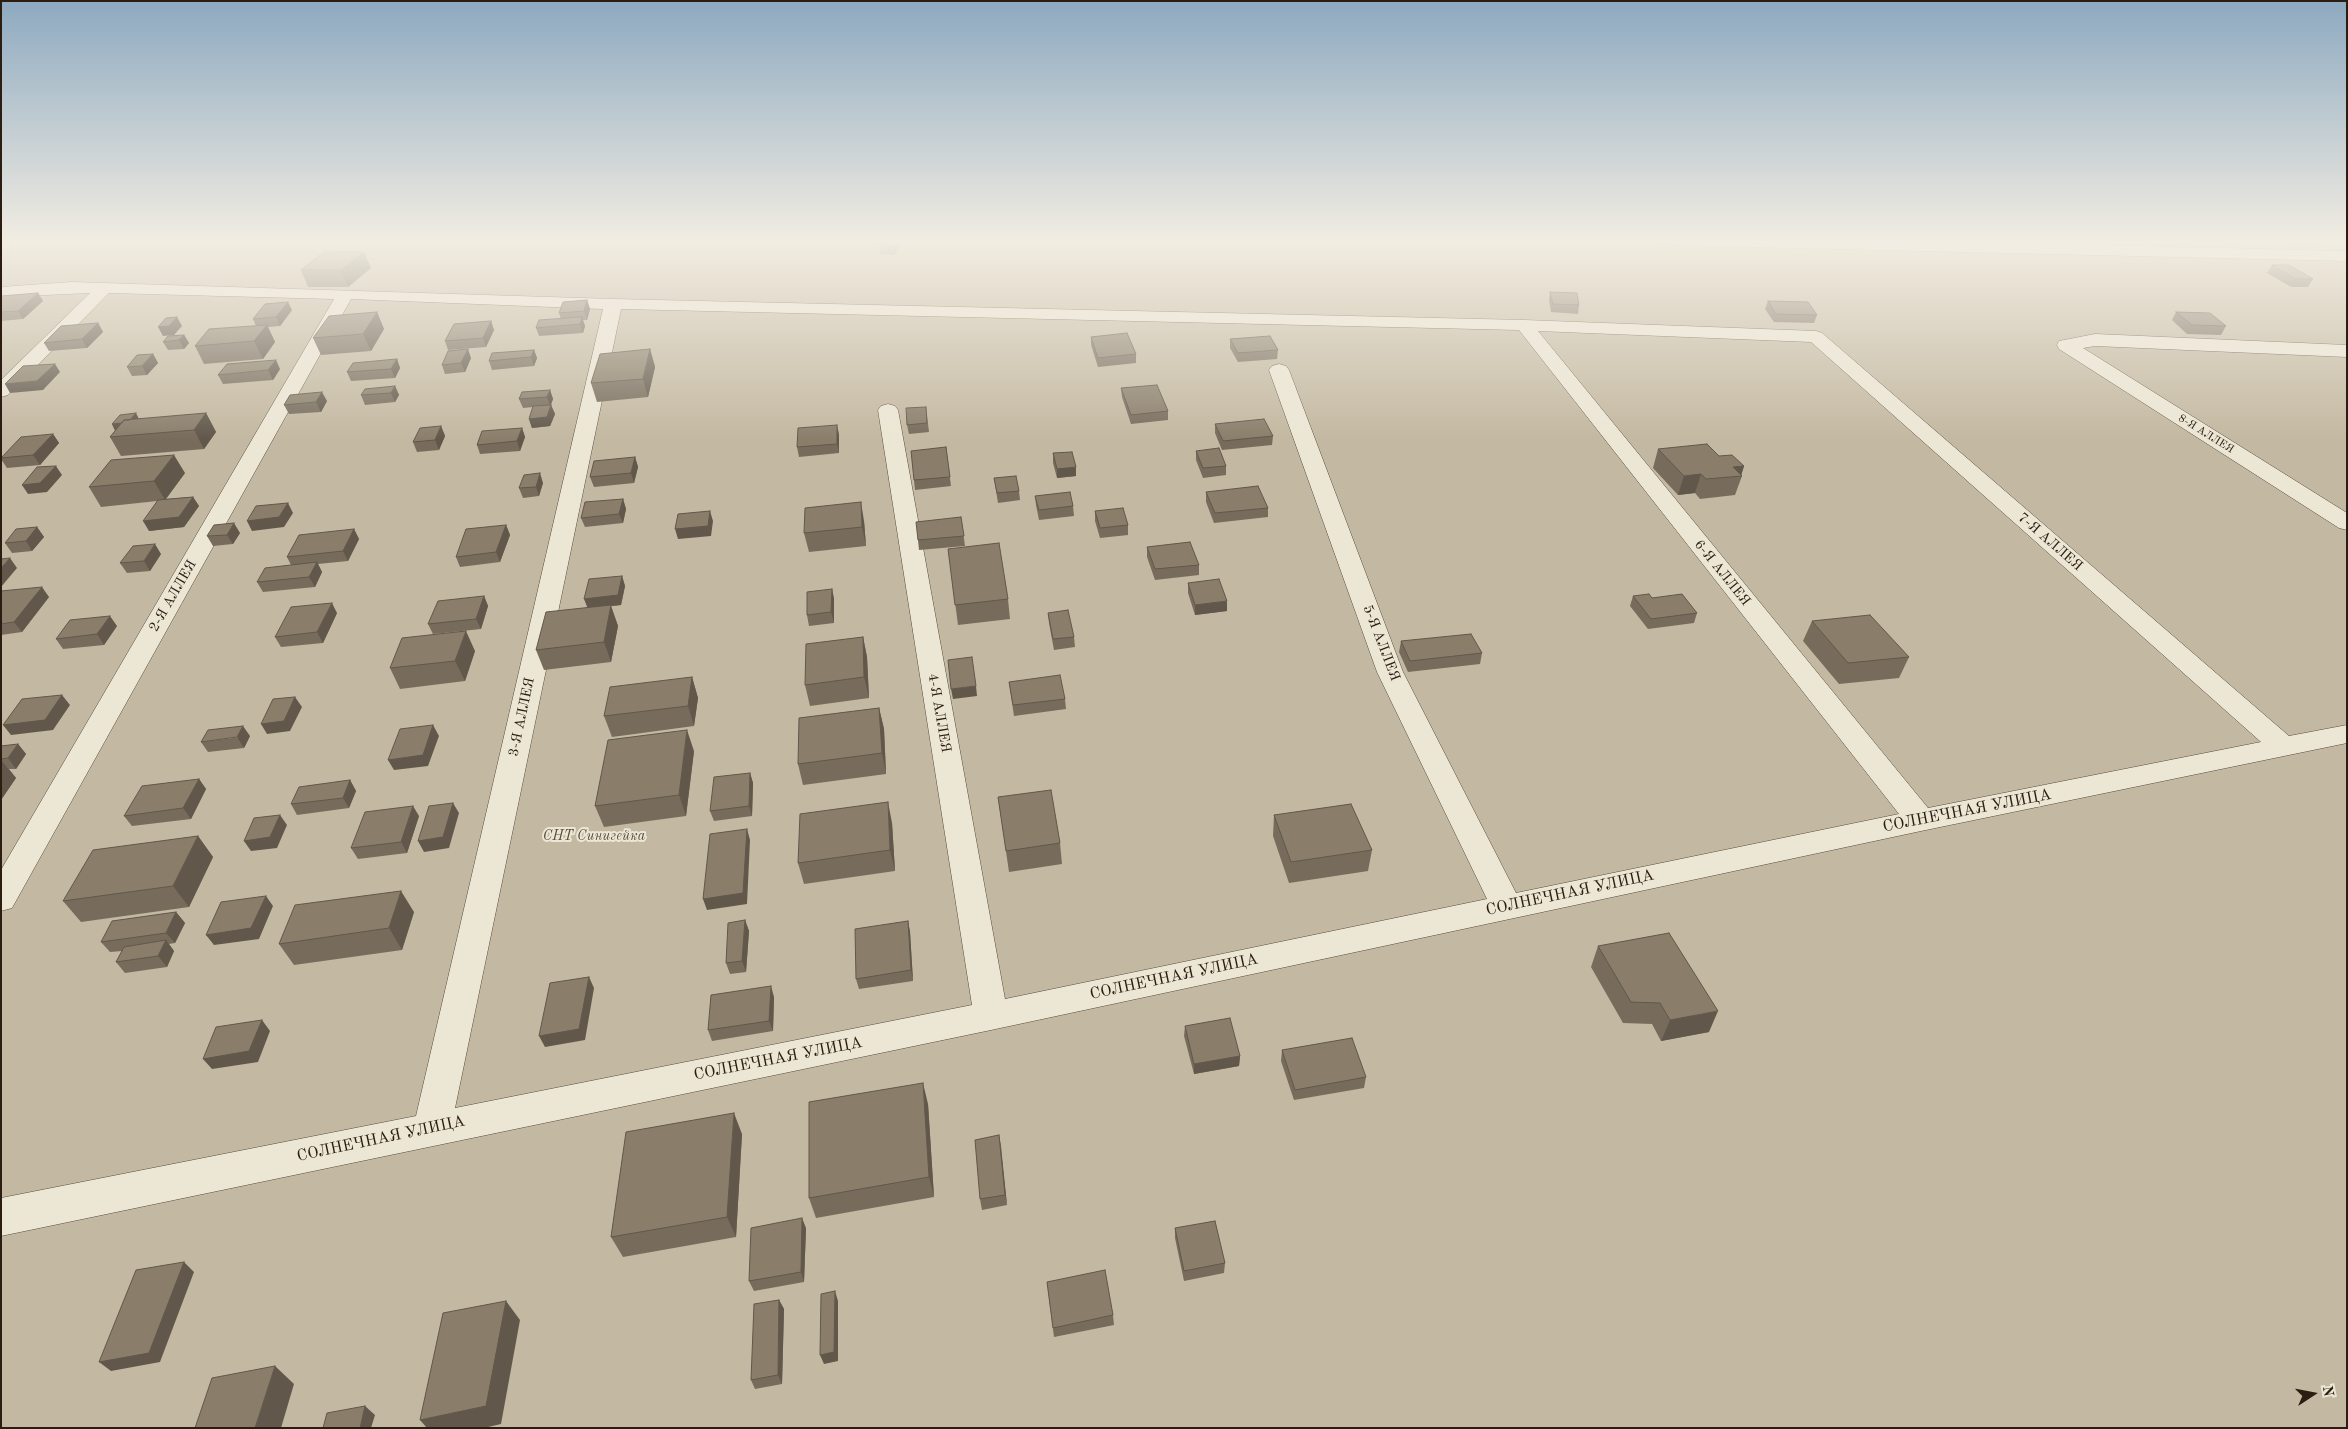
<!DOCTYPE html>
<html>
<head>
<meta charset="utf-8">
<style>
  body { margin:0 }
  #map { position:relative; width:2348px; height:1429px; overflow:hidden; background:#e2d8be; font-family:"Old Standard TT",serif }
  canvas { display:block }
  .frame { position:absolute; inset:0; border:2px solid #2b1d11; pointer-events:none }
  .north { position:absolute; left:2288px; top:1369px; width:50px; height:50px; -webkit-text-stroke:4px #ece6d5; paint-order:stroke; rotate:79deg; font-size:14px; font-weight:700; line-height:20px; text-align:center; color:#2b1d11 }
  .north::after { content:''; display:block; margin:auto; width:18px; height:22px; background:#2b1d11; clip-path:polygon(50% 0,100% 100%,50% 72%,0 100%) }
</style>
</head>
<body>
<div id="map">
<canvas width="2348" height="1429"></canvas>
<div class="frame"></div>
<div class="north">N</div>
</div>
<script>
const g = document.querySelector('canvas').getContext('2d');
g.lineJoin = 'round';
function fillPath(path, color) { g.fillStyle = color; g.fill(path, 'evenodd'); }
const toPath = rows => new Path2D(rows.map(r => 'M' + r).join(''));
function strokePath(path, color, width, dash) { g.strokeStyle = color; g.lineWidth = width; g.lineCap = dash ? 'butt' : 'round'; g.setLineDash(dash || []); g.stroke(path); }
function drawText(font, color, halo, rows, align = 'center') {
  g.font = font + ' "Old Standard TT",serif'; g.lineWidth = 4; g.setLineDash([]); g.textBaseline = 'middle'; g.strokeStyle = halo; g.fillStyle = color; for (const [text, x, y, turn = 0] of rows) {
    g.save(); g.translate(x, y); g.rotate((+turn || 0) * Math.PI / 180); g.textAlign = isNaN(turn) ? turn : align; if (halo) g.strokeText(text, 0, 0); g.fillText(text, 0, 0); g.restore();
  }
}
fillPath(toPath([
  [1,240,2347,240,2347,1428,1,1428]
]), '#c3b8a1');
const minor = toPath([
  [1659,240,1875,240,2347,251,2347,261,1667,245,1661,243,1659,240],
  [71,282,613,299,1524,320,1816,331,1822,333,2289,736,2347,725,2347,743,1921,831,991,1030,1,1236,1,1198,416,1116,603,309,351,299,12,908,1,911,1,870,334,299,109,293,8,395,1,397,1,380,90,293,1,297,1,287,71,282],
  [621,309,1519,330,1899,814,1516,893,1403,672,1289,370,1286,366,1279,364,1272,366,1269,370,1377,672,1487,899,1005,999,898,410,895,406,888,404,881,406,878,410,972,1005,455,1108,621,309],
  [1538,331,1811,342,2261,742,1928,808,1538,331],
  [2095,334,2347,345,2347,357,2095,346,2083,348,2347,513,2347,530,2339,528,2059,349,2057,345,2059,341,2095,334]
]);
strokePath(minor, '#594c3c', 1);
fillPath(minor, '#ece6d5');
fillPath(toPath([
  [2284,240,2320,240,2316,246,2293,246],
  [901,244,894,255,880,254,879,246],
  [364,252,371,268,348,287,308,287,301,270],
  [2272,265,2313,279,2308,287,2291,287,2267,273],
  [1550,292,1579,305,1578,314,1551,312,1549,300],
  [38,293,43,301,23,319,1,321,1,296],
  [587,300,590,309,587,320,583,320,585,326,583,333,539,336,536,328,561,319,559,313],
  [1768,301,1817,315,1814,323,1774,322,1765,309],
  [292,310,280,326,268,327,275,342,263,359,204,364,195,346,256,326,253,319],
  [377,312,384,329,371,351,321,355,313,338],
  [2176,312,2226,326,2221,335,2187,334,2172,320],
  [491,321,494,330,486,347,448,350,445,341],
  [98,323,103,332,87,348,49,351,44,343],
  [184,335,189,343,184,349,168,350,163,342],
  [1091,337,1136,354,1136,363,1098,367,1091,345],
  [1230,339,1278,350,1277,359,1238,362,1230,348],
  [650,349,655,367,648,397,597,402,591,383],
  [534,350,537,358,534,366,492,370,489,361],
  [153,354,158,363,147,375,132,376,127,367],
  [471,358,465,372,445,374,442,365],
  [397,359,400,368,395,378,351,381,347,372],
  [280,369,273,380,223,384,218,375],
  [395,386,399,395,395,402,365,405,361,395],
  [1121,388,1168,411,1168,420,1131,424,1122,397],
  [550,390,553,399,551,405,555,414,550,426,532,428,529,419,533,407,523,408,519,399],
  [327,401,321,412,289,414,284,405],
  [926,407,929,432,909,434,907,425],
  [206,413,216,432,204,449,121,456,110,437,115,431,112,424,139,419],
  [1215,424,1273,436,1272,445,1222,450,1215,433],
  [441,426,445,436,439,450,417,452,413,442],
  [522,428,525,437,520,451,480,454,477,445],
  [53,434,59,443,40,465,7,468,1,459,1,458],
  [839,434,839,453,799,457,797,447],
  [946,447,951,486,915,490,914,480],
  [1658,449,1719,456,1744,466,1741,475,1742,476,1735,495,1700,499,1695,493,1678,495,1653,468],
  [1196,451,1226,466,1226,475,1203,478,1196,460],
  [1053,453,1076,476,1057,478,1053,463],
  [635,457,638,467,634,483,594,487,590,477],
  [185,473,166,499,193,497,199,506,184,527,149,531,157,501,101,507,89,487],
  [994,478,1019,491,1020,500,998,503],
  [543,483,539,496,523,498,519,488],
  [1206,492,1268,508,1268,517,1214,523,1206,502],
  [1035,496,1073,506,1074,516,1039,520,1036,505],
  [623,499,626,509,623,523,585,527,581,518],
  [1095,511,1128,525,1128,535,1100,538,1095,521],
  [961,517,965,546,919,550,918,540],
  [864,521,866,546,809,552,804,533],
  [506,525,510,535,500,562,460,567,456,557],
  [37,527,44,537,32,551,12,553,5,543],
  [354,529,359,539,348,561,318,564,322,572,315,587,263,592,257,582,291,565,287,557],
  [240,533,233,544,213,546,207,536],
  [1147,547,1199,565,1199,575,1155,580,1147,557],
  [948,549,1008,599,1010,619,958,625],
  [161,554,150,571,127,573,120,563],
  [622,576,625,586,621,605,611,606,618,626,611,662,544,670,536,650,588,608],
  [1188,583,1227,611,1195,615,1188,593],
  [832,589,834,599,834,623,809,626,807,615],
  [1,591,49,597,22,632,1,635],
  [484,596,488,606,481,629,433,634,428,624],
  [1633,596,1652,598,1697,613,1694,623,1648,629,1630,606],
  [337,613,323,643,281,647,275,637],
  [1048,613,1074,637,1075,647,1054,650,1049,623],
  [1812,621,1909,657,1899,678,1839,684,1803,641],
  [117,626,104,645,63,649,56,639],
  [863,637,867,657,869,698,810,706,805,685],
  [1401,641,1482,653,1480,664,1408,672,1399,652],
  [475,651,465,681,400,689,390,668],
  [692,677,698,698,694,726,612,737,604,716],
  [1009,682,1065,699,1066,709,1014,716],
  [879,708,884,729,886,774,803,785,798,764],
  [250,736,244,748,208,752,201,742],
  [18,744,26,754,16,769,9,769,16,778,1,800,1,746],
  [694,751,686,816,604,827,595,806],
  [750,773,753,783,752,816,714,821,710,811],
  [199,779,206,789,191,819,132,826,124,816],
  [350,780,356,791,349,808,297,815,291,804],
  [998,797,1060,843,1062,864,1009,872],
  [1274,815,1372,850,1368,871,1289,883,1273,836],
  [419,816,407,853,358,859,351,848],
  [892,823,895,871,804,884,798,863],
  [198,836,213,857,189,907,81,922,63,901],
  [176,912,185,923,175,943,169,944,174,951,167,967,125,973,116,962,122,951,110,952,101,942],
  [414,912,402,950,294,965,279,944],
  [745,920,749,931,746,972,730,974,726,963],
  [908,921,910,932,913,981,859,989,856,979],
  [1598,946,1709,1032,1661,1041,1652,1024,1623,1023,1591,967],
  [774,997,773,1031,712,1041,708,1030],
  [1185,1026,1240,1056,1239,1066,1194,1074,1184,1036],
  [1282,1050,1366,1077,1364,1088,1294,1100,1281,1061],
  [928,1104,934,1197,816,1218,809,1198],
  [742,1134,736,1237,623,1257,611,1237],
  [999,1135,1007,1205,982,1210,980,1199],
  [806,1228,804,1282,754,1291,749,1281],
  [1175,1228,1225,1263,1224,1273,1184,1281,1175,1238],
  [1047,1282,1113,1315,1114,1325,1054,1337],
  [779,1300,784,1309,782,1384,755,1389,751,1380]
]), '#776c5c');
fillPath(toPath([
  [897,240,901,240,901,244,894,255,893,247],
  [364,252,371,268,348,287,341,270],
  [38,293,43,301,23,319,18,311],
  [587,300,590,309,587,320,584,311],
  [288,302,292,310,280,326,276,317],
  [377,312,384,329,371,351,363,334],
  [177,317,182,326,174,335,163,336,158,327],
  [582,317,585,326,583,333,580,324],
  [491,321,494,330,486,347,483,338],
  [98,323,103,332,87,348,82,339],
  [267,325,275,342,263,359,254,341],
  [184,335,189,343,184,349,179,340],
  [468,349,471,358,465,372,461,363],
  [650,349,655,367,648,397,643,379],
  [534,350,537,358,534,366,531,357],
  [153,354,158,363,147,375,142,366],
  [397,359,400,368,395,378,391,369],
  [276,360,280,369,273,380,268,370],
  [55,364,60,372,43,390,10,393,5,384],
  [395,386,399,395,395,402,391,393],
  [550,390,553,399,550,406,547,397],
  [322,392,327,401,321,412,316,402],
  [551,405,555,414,550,426,532,428,529,419],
  [136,413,141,423,117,434,112,424],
  [206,413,216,432,204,449,194,430],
  [837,425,839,434,839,453,837,444],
  [441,426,445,436,439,450,435,440],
  [522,428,525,437,520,451,517,441],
  [53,434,59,443,40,465,33,455],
  [174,455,185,473,165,500,154,481],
  [635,457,638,467,634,483,631,473],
  [56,466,62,475,47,492,28,494,22,485],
  [1744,466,1741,476,1733,467],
  [1076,467,1076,476,1057,478,1057,469],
  [540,473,543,483,539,496,536,487],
  [1701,474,1695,493,1678,495,1684,476],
  [193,497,199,506,184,527,149,531,143,521],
  [623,499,626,509,623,523,619,514],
  [861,502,864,521,866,546,862,527],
  [288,503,293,513,284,527,252,531,247,521],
  [710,511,713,521,711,536,678,539,675,529],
  [234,523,240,533,233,544,227,535],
  [506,525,510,535,500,562,496,552],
  [37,527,44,537,32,551,26,541],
  [354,529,359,539,348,561,343,551],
  [155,544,161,554,150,571,144,561],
  [10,558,17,568,1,587,1,568],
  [317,562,322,572,315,587,309,577],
  [622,576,625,586,621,605,611,606,618,626,611,662,604,642,588,609,584,599],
  [42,587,49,597,22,632,14,622],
  [832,589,834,599,834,623,831,612],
  [484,596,488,606,481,629,476,619],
  [1227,601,1227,611,1195,615,1195,605],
  [332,603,337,613,323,643,317,632],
  [110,616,117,626,104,645,97,634],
  [466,631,475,651,465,681,455,661],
  [863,637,867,657,869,698,864,677],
  [692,677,698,698,694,726,688,706],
  [976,686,977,696,953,699,951,689],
  [62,695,70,705,53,730,11,735,3,725],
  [295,697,302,707,290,731,267,734,261,724],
  [879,708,884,729,886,774,882,753],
  [433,725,439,736,428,766,394,770,388,760],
  [243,726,250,736,244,748,237,737],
  [687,730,694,751,686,816,679,795],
  [18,744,26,754,16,769,8,758],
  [1,760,16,778,1,800],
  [750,773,753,783,752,816,749,806],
  [199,779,206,789,191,819,183,808],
  [350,780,356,791,349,808,343,798],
  [888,802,892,823,895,871,890,850],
  [453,803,459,813,449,848,424,852,418,841],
  [413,806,419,816,407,853,401,842],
  [280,815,287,825,277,848,251,851,244,841],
  [747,829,750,840,747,904,707,910,703,899],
  [198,836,213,857,189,907,173,886],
  [401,891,414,912,402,950,389,928],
  [266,896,273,906,259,939,214,945,206,935],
  [176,912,185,923,175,943,166,933],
  [745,920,749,931,746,972,742,961],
  [908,921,910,932,913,981,911,970],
  [166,940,174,951,167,967,158,956],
  [589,977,594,988,585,1040,545,1047,539,1036],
  [771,986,774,997,773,1031,769,1021],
  [1718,1011,1709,1032,1661,1041,1670,1020],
  [262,1020,270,1031,258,1062,212,1069,203,1059],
  [1240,1056,1239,1066,1194,1074,1194,1064],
  [923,1083,928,1104,934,1197,929,1177],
  [734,1113,742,1134,736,1237,727,1217],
  [999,1135,1001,1146,1007,1205,1005,1195],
  [802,1218,806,1228,804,1282,801,1272],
  [184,1262,194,1272,160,1362,111,1371,99,1362],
  [835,1291,838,1301,838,1361,824,1364,820,1355],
  [779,1300,784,1309,782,1384,778,1375],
  [506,1301,520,1320,501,1424,484,1428,427,1428,420,1420],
  [275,1366,294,1384,281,1428,255,1428],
  [365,1406,375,1415,371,1428,360,1428]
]), '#61584b');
const building = toPath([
  [883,240,897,240,893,247,879,246,883,240],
  [325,251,364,252,341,270,301,270,325,251],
  [2272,265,2289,265,2313,279,2295,279,2272,265],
  [1550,292,1577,293,1579,305,1553,304,1550,292],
  [38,293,18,311,1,312,1,296,38,293],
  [587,300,584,311,559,313,563,302,587,300],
  [1768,301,1808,302,1817,315,1776,314,1768,301],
  [288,302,276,317,253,319,265,304,288,302],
  [377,312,363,334,313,338,329,316,377,312],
  [2176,312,2210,313,2226,326,2192,325,2176,312],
  [177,317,169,326,158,327,166,318,177,317],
  [582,317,580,324,536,328,539,320,582,317],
  [491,321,483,338,445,341,454,324,491,321],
  [98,323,82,339,44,343,61,326,98,323],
  [267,325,254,341,195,346,209,329,267,325],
  [1127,333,1136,354,1098,358,1091,337,1127,333],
  [184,335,179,340,163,342,168,336,184,335],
  [1270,336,1278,350,1238,353,1230,339,1270,336],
  [468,349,461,363,442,365,448,351,468,349],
  [650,349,643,379,591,383,600,354,650,349],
  [534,350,531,357,489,361,492,353,534,350],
  [153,354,142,366,127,367,137,355,153,354],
  [397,359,391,369,347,372,353,363,397,359],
  [276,360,268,370,218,375,227,364,276,360],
  [55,364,37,381,5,384,23,366,55,364],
  [1157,385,1168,411,1131,415,1121,388,1157,385],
  [395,386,391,393,361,395,365,389,395,386],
  [550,390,547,397,519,399,522,392,550,390],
  [322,392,316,402,284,405,290,395,322,392],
  [551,405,547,417,529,419,533,406,551,405],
  [926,407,927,423,907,425,906,408,926,407],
  [136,413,130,420,124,420,122,423,112,424,120,415,136,413],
  [206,413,194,430,110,437,124,420,206,413],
  [1264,419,1273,436,1223,441,1215,424,1264,419],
  [837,425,837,444,797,447,798,428,837,425],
  [441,426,435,440,413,442,420,428,441,426],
  [522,428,517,441,477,445,482,431,522,428],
  [53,434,33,455,1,458,21,437,53,434],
  [1707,444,1719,456,1732,455,1744,466,1733,467,1742,476,1706,479,1701,474,1684,476,1658,449,1707,444],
  [946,447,950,477,914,480,911,451,946,447],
  [1219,448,1226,466,1203,468,1196,451,1219,448],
  [1072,452,1076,467,1057,469,1053,453,1072,452],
  [174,455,154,481,89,487,111,460,174,455],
  [635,457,631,473,590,477,594,461,635,457],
  [56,466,40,483,22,485,37,467,56,466],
  [540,473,536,487,519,488,524,475,540,473],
  [1016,476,1019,491,997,493,994,478,1016,476],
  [1258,486,1268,508,1215,513,1206,492,1258,486],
  [1070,492,1073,506,1039,510,1035,496,1070,492],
  [193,497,179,517,143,521,158,500,193,497],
  [623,499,619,514,581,518,585,502,623,499],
  [861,502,862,527,804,533,805,508,861,502],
  [288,503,279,517,247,521,256,506,288,503],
  [1123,508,1128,525,1100,528,1095,511,1123,508],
  [710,511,708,526,675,529,678,514,710,511],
  [961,517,964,536,918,540,916,522,961,517],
  [234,523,227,535,207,536,214,525,234,523],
  [506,525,496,552,456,557,466,529,506,525],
  [37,527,26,541,5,543,16,529,37,527],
  [354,529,343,551,287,557,299,535,354,529],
  [1190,542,1199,565,1155,569,1147,547,1190,542],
  [999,543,1008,599,955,605,948,549,999,543],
  [155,544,144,561,120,563,133,546,155,544],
  [10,558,1,568,1,559,10,558],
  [317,562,309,577,257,582,265,568,317,562],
  [622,576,618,595,584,599,589,579,622,576],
  [1219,579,1227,601,1195,605,1188,583,1219,579],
  [42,587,14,622,1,624,1,591,42,587],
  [832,589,831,612,807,615,807,592,832,589],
  [1649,594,1652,598,1682,594,1697,613,1651,619,1633,596,1649,594],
  [484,596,476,619,428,624,438,601,484,596],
  [332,603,317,632,275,637,291,607,332,603],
  [611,605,604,642,536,650,546,612,611,605],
  [1068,610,1074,637,1053,639,1048,613,1068,610],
  [1870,615,1909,657,1848,663,1812,621,1870,615],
  [110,616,97,634,56,639,70,620,110,616],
  [466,631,455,661,390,668,402,638,466,631],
  [1471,634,1482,653,1410,661,1401,641,1471,634],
  [863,637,864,677,805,685,806,644,863,637],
  [972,657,976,686,951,689,948,660,972,657],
  [1060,675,1065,699,1013,705,1009,682,1060,675],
  [692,677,688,706,604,716,610,687,692,677],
  [62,695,45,720,3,725,22,699,62,695],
  [295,697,284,721,261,724,273,699,295,697],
  [879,708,882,753,798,764,799,718,879,708],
  [433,725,423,755,388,760,400,729,433,725],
  [243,726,237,737,201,742,208,730,243,726],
  [687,730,679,795,595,806,608,740,687,730],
  [18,744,8,758,1,759,1,746,18,744],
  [750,773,749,806,710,811,714,777,750,773],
  [199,779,183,808,124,816,142,786,199,779],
  [350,780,343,798,291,804,299,787,350,780],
  [1051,790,1060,843,1006,851,998,797,1051,790],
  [888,802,890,850,798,863,800,814,888,802],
  [453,803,443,837,418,841,429,806,453,803],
  [1351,804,1372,850,1291,862,1274,815,1351,804],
  [413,806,401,842,351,848,365,812,413,806],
  [280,815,270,837,244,841,254,818,280,815],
  [747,829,743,893,703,899,710,834,747,829],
  [198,836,173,886,63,901,93,850,198,836],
  [401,891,389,928,279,944,295,905,401,891],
  [266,896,251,928,206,935,221,902,266,896],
  [176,912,166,933,101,942,112,921,176,912],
  [745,920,742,961,726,963,728,923,745,920],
  [908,921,911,970,856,979,855,929,908,921],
  [1669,933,1718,1011,1670,1020,1660,1003,1631,1002,1598,946,1669,933],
  [166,940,158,956,116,962,124,947,166,940],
  [589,977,579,1029,539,1036,550,983,589,977],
  [771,986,769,1021,708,1030,711,995,771,986],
  [1230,1018,1240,1056,1194,1064,1185,1026,1230,1018],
  [262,1020,249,1051,203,1059,216,1027,262,1020],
  [1352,1038,1366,1077,1295,1090,1282,1050,1352,1038],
  [923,1083,929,1177,809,1198,809,1102,923,1083],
  [734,1113,727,1217,611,1237,626,1132,734,1113],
  [999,1135,1005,1195,980,1199,975,1140,999,1135],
  [802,1218,801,1272,749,1281,751,1228,802,1218],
  [1215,1221,1225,1263,1184,1271,1175,1228,1215,1221],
  [184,1262,149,1353,99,1362,136,1270,184,1262],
  [1105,1270,1113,1315,1053,1328,1047,1282,1105,1270],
  [835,1291,834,1352,820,1355,821,1294,835,1291],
  [779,1300,778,1375,751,1380,754,1304,779,1300],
  [506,1301,486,1406,420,1420,443,1313,506,1301],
  [275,1366,255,1428,195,1428,212,1378,275,1366],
  [365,1406,360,1428,323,1428,327,1413,365,1406]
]);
fillPath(building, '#8a7e6b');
strokePath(building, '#61584b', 1);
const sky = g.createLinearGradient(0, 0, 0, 440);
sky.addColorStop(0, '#8da9c0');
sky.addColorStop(0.55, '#f2ede2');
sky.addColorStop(1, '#f2ede200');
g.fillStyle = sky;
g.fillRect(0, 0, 2348, 440);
drawText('11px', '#2b1d11', '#ece6d5', [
  ["8-Я АЛЛЕЯ",2206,434,32]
]);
drawText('14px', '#2b1d11', '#ece6d5', [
  ["7-Я АЛЛЕЯ",2050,542,41],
  ["6-Я АЛЛЕЯ",1722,573,51],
  ["2-Я АЛЛЕЯ",173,596,-60],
  ["5-Я АЛЛЕЯ",1381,643,69],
  ["4-Я АЛЛЕЯ",939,713,80],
  ["3-Я АЛЛЕЯ",522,717,-78]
]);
drawText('italic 14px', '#594c3c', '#ece6d5', [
  ["СНТ Синигейка",594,836]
]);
drawText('16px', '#2b1d11', '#ece6d5', [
  ["СОЛНЕЧНАЯ УЛИЦА",1967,811,-11],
  ["СОЛНЕЧНАЯ УЛИЦА",1570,893,-12],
  ["СОЛНЕЧНАЯ УЛИЦА",1174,977,-12],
  ["СОЛНЕЧНАЯ УЛИЦА",778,1059,-11],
  ["СОЛНЕЧНАЯ УЛИЦА",381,1139,-12]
]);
</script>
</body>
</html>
